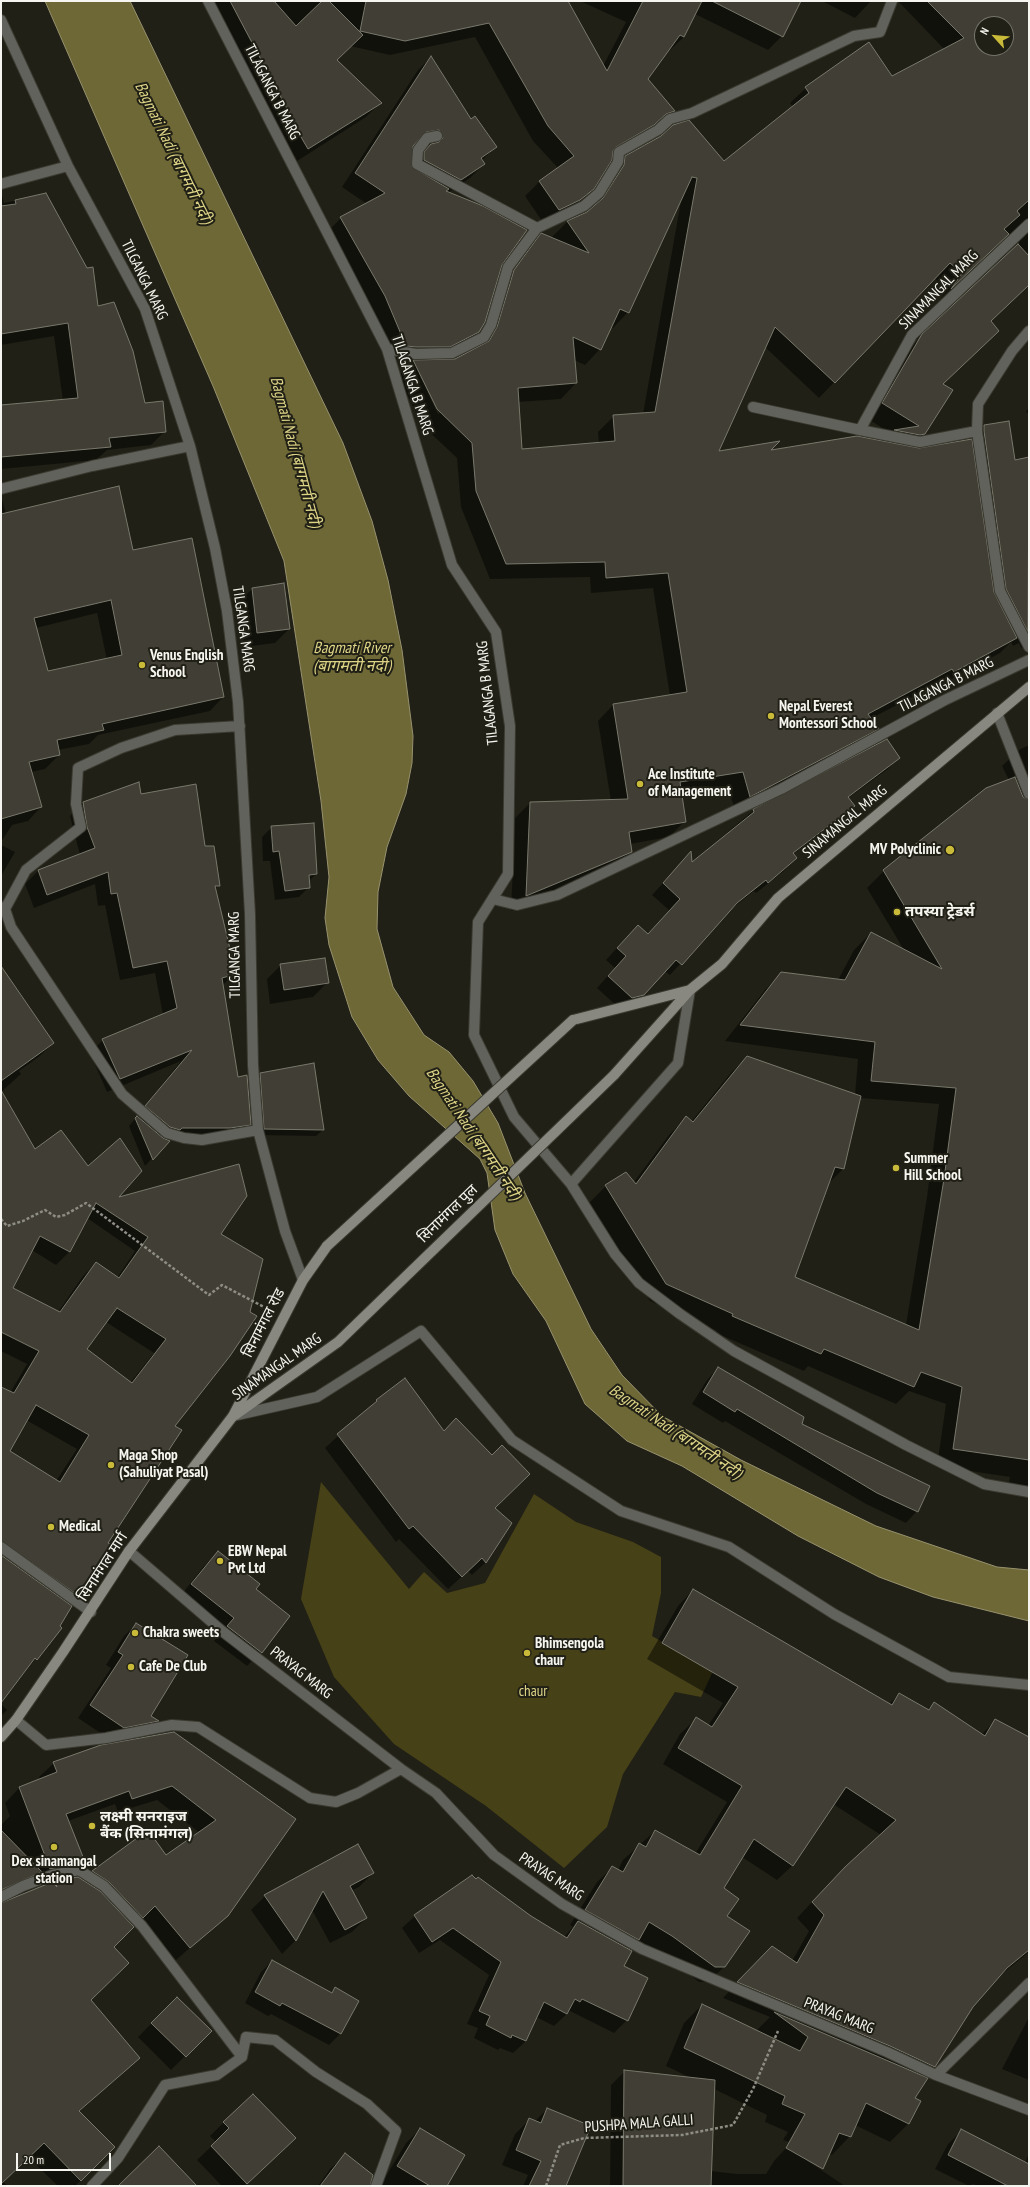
<!DOCTYPE html>
<html>
<head>
<meta charset="utf-8">
<style>
  body { margin:0 }
  #map { position:relative; width:1030px; height:2187px; overflow:hidden; background:#212016; font-family:"PT Sans Narrow",sans-serif }
  canvas { display:block }
  .frame { position:absolute; inset:0; border:2px solid #f6f5ef; pointer-events:none }
  .north { position:absolute; left:974px; top:16px; width:40px; height:40px; box-sizing:border-box; background:#212016; border:1px solid #76756d; border-radius:50%; rotate:297deg; font-size:11px; font-weight:700; line-height:16px; text-align:center; color:#f6f5ef }
  .north::after { content:''; display:block; margin:auto; width:14px; height:18px; background:#caba3a; clip-path:polygon(50% 0,100% 100%,50% 72%,0 100%) }
  .scale { position:absolute; left:16px; top:2153px; width:95px; height:18px; box-sizing:border-box; border:2px solid #f6f5ef; border-top:0; padding-left:5px; font-size:12px; line-height:14px; white-space:nowrap; color:#f6f5ef; -webkit-text-stroke:3px #212016; paint-order:stroke }
</style>
</head>
<body>
<div id="map">
<canvas width="1030" height="2187"></canvas>
<div class="frame"></div>
<div class="north">N</div>
<div class="scale">20 m</div>
</div>
<script>
const g = document.querySelector('canvas').getContext('2d');
g.lineJoin = 'round';
function fillPath(path, color) { g.fillStyle = color; g.fill(path, 'evenodd'); }
const toPath = rows => new Path2D(rows.map(r => 'M' + r).join(''));
function strokePath(path, color, width, dash) { g.strokeStyle = color; g.lineWidth = width; g.lineCap = dash ? 'butt' : 'round'; g.setLineDash(dash || []); g.stroke(path); }
function drawText(font, color, halo, rows, align = 'center') {
  g.font = font + ' "PT Sans Narrow","Noto Sans Devanagari",sans-serif'; g.lineWidth = 4; g.setLineDash([]); g.textBaseline = 'middle'; g.strokeStyle = halo; g.fillStyle = color; for (const [text, x, y, turn = 0] of rows) {
    g.save(); g.translate(x, y); g.rotate((+turn || 0) * Math.PI / 180); g.textAlign = isNaN(turn) ? turn : align; if (halo) g.strokeText(text, 0, 0); g.fillText(text, 0, 0); g.restore();
  }
}
fillPath(toPath([
  [321,1482,409,1589,424,1572,447,1593,485,1583,534,1494,576,1522,633,1542,661,1557,661,1593,652,1636,713,1671,701,1697,675,1692,623,1774,607,1827,564,1868,486,1806,394,1744,334,1677,301,1599]
]), '#464117');
const water = toPath([
  [45,1,130,1,343,443,372,521,388,580,402,650,413,736,412,763,406,794,387,847,378,892,377,929,393,987,424,1035,449,1052,473,1081,498,1123,525,1193,591,1329,622,1375,662,1416,741,1460,876,1526,997,1567,1029,1570,1029,1621,933,1597,879,1577,798,1536,682,1466,627,1441,585,1404,546,1321,513,1274,495,1230,487,1173,480,1159,409,1096,378,1060,352,1017,329,945,325,918,329,877,321,801,284,561,213,386,45,1]
]);
fillPath(water, '#6e6837');
strokePath(water, '#97926e', 1);
fillPath(toPath([
  [208,1,567,1,603,66,626,22,580,1,800,1,782,36,768,50,695,14,684,37,669,51,668,50,647,80,674,111,660,125,650,128,639,139,612,155,593,188,565,215,544,224,525,196,539,182,558,168,533,141,475,37,390,55,350,46,335,61,380,103,366,117,294,163],
  [822,1,871,1,855,18],
  [898,1,1029,1,1029,284,990,322,942,384,924,434,910,448,919,449,970,440,984,426,1014,462,1029,458,1029,643,1021,648,1019,643,1013,646,1011,642,1000,653,938,686,937,684,870,719,877,728,862,744,735,811,728,787,681,794,685,821,669,837,630,844,631,852,616,867,511,911,515,818,530,803,611,801,598,721,613,705,670,696,653,588,591,593,590,577,490,579,461,507,457,458,422,425,398,376,414,360,392,359,327,232,341,218,367,204,342,187,418,70,431,57,471,121,496,147,481,161,484,164,470,178,448,193,501,264,479,331,465,345,435,360,455,360,480,347,499,286,526,250,541,234,551,238,567,222,591,209,608,182,610,173,626,157,724,163,793,107,790,103,806,88,892,77,944,49],
  [982,24,1006,24,1006,48,982,48],
  [422,143,429,147,410,168,413,145],
  [681,201,643,414,614,416,598,432,599,444,521,450,518,402,561,399,576,383,574,360,585,365,600,349,611,327,613,328,628,312],
  [1016,233,1020,239,1019,244,907,351,868,419,892,434,884,442,768,451,718,452,765,347,819,398,934,278,947,288,941,298,1008,234],
  [528,250,530,250,512,275,510,273],
  [419,374,421,374,440,413,438,414],
  [1,191,4,203,46,194,144,404,165,431,151,445,107,450,96,460,1,469,1,416,63,401,54,336,1,345],
  [1029,407,1029,414,1026,412],
  [1,496,6,514,132,551,223,697,210,711,98,735,89,744,58,750,59,755,45,769,31,772,41,807,28,821,12,825,1,842],
  [97,613,107,660,48,672,36,628],
  [284,584,289,629,275,643,244,647,238,603,252,589],
  [1029,745,1029,1495,1007,1492,1010,1477,937,1466,946,1404,909,1391,896,1404,808,1366,804,1371,716,1333,717,1331,650,1301,589,1203,606,1186,634,1182,669,1135,686,1118,691,1122,730,1074,747,1057,855,1095,858,1059,725,1041,765,990,782,973,838,980,854,950,871,933,904,950,867,888,884,871,987,789,1009,780,1002,766,1019,750],
  [860,1098,939,1104,927,1197,906,1325,794,1277,828,1184,843,1169],
  [899,757,888,769,848,798,853,806,842,817,793,854,796,858,785,870,756,893,754,891,729,911,670,975,665,971,631,1006,620,1009,597,988,615,968,606,960,626,938,638,926,648,935,670,911,652,895,690,854,691,863,754,810],
  [140,795,204,847,219,885,215,889,234,974,222,986,237,1078,250,1124,237,1137,217,1141,169,1140,145,1166,129,1126,181,1061,107,1092,90,1053,103,1040,163,1015,155,973,120,980,105,905,98,906,95,884,34,908,25,884,38,871,80,855,70,816,83,803],
  [272,827,316,874,309,881,309,887,299,897,275,900,270,861,263,861,262,837],
  [1,845,15,852,1,876],
  [281,965,327,983,313,997,270,1004,267,979],
  [1,967,53,1043,40,1056,19,1071,21,1074,1,1092],
  [261,1074,323,1130,316,1136,258,1135,254,1081],
  [1,1092,35,1150,88,1168,116,1198,220,1234,173,1426,79,1595,68,1605,58,1626,60,1628,1,1702,1,1388,10,1393,27,1364,1,1351,1,1254,12,1288,58,1312,83,1276,96,1263,117,1278,135,1251,87,1218,69,1252,56,1265,1,1231],
  [106,1322,154,1353,130,1383,85,1350],
  [26,1420,77,1449,56,1481,9,1451],
  [718,1368,801,1425,917,1511,906,1523,866,1504,725,1421,723,1423,692,1404,707,1380],
  [377,1400,511,1523,485,1563,472,1575,468,1571,448,1589,399,1539,396,1542,325,1448],
  [218,1552,254,1590,288,1617,261,1652,247,1666,214,1641,221,1632,178,1599,204,1566],
  [693,1590,889,1704,899,1694,927,1710,935,1703,981,1735,995,1721,1029,1738,1029,1952,997,1978,973,2006,934,2067,923,2077,914,2098,920,2101,908,2124,890,2142,855,2125,850,2136,832,2155,783,2140,788,2132,765,2122,767,2115,708,2086,711,2171,737,2174,766,2174,774,2161,787,2147,845,2186,610,2186,611,2085,625,2071,691,2078,666,2066,684,2023,702,2005,756,2031,770,2017,723,1998,756,1962,792,1961,809,1931,797,1918,829,1884,881,1835,833,1804,793,1865,777,1880,742,1857,723,1889,726,1916,724,1967,708,1982,699,1982,657,1951,637,1940,627,1949,622,1966,627,2020,614,2033,570,2011,554,2026,536,2017,526,2041,513,2053,500,2048,498,2050,474,2038,478,2028,467,2024,489,1975,440,1940,419,1953,402,1928,415,1916,531,1917,564,1937,573,1927,570,1925,597,1882,613,1867,618,1870,623,1860,655,1831,695,1854,727,1802,663,1764,680,1734,696,1719,708,1726,723,1703,647,1659,678,1606],
  [137,1624,150,1716,157,1721,145,1733,111,1740,78,1718,111,1668,106,1665,124,1636],
  [1,1704,7,1710,1,1716],
  [102,1746,295,1820,227,1915,175,1961,140,1920,112,1947,90,2000,139,2058,79,2112,114,2147,75,2186,58,2186,28,2157,3,2181,7,2186,1,2186,1,1904,54,1882,68,1880,63,1878,34,1883,1,1896,1,1825,10,1816,5,1803,19,1788,40,1780,39,1777,54,1763],
  [157,1800,200,1833,166,1856,93,1872,83,1882,74,1879,86,1867,68,1821,115,1804,118,1812],
  [373,1873,359,1887,351,1891,366,1918,352,1932,330,1943,312,1910,295,1941,282,1954,251,1910,265,1896],
  [272,1961,331,1993,335,1989,358,2001,340,2034,329,2045,271,2014,268,2016,245,2003,261,1972],
  [177,1998,210,2031,171,2070,138,2037],
  [1029,2017,1029,2080,1002,2069],
  [547,2109,565,2186,523,2186,528,2175,502,2165,515,2134,530,2119,535,2121],
  [224,2122,280,2152,244,2186,222,2186,197,2160,216,2142,210,2136],
  [420,2129,446,2186,380,2186,406,2143],
  [961,2131,1025,2163,1029,2153,1029,2186,978,2186,973,2184,969,2186,935,2169,948,2144],
  [345,2155,369,2186,318,2186,330,2169]
]), '#0007');
const building = toPath([
  [230,1,274,1,296,26,322,1,329,1,363,35,337,60,382,103,308,149,294,125,295,124,230,1],
  [366,1,568,1,607,71,643,1,702,1,684,37,680,35,648,79,675,111,666,114,654,125,616,147,613,151,612,160,594,189,580,200,559,210,539,181,574,156,548,126,489,23,405,41,360,31,366,1],
  [712,1,801,1,783,37,712,1],
  [927,1,1029,1,1029,200,1017,211,1020,215,1004,229,1009,234,951,289,962,273,950,263,835,383,775,327,719,451,780,441,771,450,857,436,919,448,972,439,994,592,1017,638,954,672,952,669,868,714,879,729,750,797,743,772,680,782,686,822,629,832,632,852,526,896,530,802,628,799,613,704,687,692,668,573,606,578,605,562,506,564,476,491,472,443,437,409,413,360,455,359,489,341,497,327,514,270,541,233,589,253,567,221,587,212,603,198,624,165,625,156,661,136,673,125,689,120,724,161,809,93,805,87,869,42,892,76,964,38,927,1],
  [982,24,1006,24,1006,48,982,48,982,24],
  [692,177,697,178,655,412,613,415,615,441,522,449,518,388,577,383,573,337,601,350,620,309,629,313,692,177],
  [431,56,471,119,475,116,497,147,481,158,485,164,461,180,424,160,424,152,431,144,439,142,443,138,439,130,426,132,413,146,412,167,449,189,446,191,483,206,527,230,502,265,485,322,479,332,450,347,416,347,406,346,385,296,340,217,385,193,355,173,431,56],
  [46,193,87,268,93,267,98,306,114,302,133,351,145,403,163,401,166,432,109,438,111,447,1,457,1,405,78,398,68,323,1,334,1,206,16,204,15,200,46,193],
  [1018,244,1029,256,1029,285,991,321,999,331,943,384,953,390,925,434,920,435,894,430,919,426,882,403,922,334,1018,244],
  [1009,421,1015,460,1029,457,1028,632,1006,589,984,431,984,425,1009,421],
  [119,486,133,550,192,538,224,697,102,724,104,730,57,740,60,755,29,762,42,807,1,819,1,514,119,486],
  [111,600,122,655,48,671,34,618,111,600],
  [284,583,290,629,257,633,252,588,284,583],
  [887,739,900,758,848,797,855,806,793,853,797,858,768,883,766,880,737,903,682,965,676,960,644,995,632,998,608,976,626,956,617,948,638,925,648,934,680,899,663,883,691,851,692,862,754,812,753,809,887,739],
  [1015,777,1023,797,1029,800,1029,1460,953,1449,962,1387,921,1372,914,1387,824,1349,821,1354,732,1316,733,1314,666,1284,605,1185,626,1172,636,1184,686,1116,693,1122,747,1056,861,1096,844,1169,835,1167,795,1277,919,1330,944,1179,956,1088,871,1081,875,1042,740,1025,781,972,845,980,871,932,942,969,883,870,986,788,1015,777],
  [139,782,141,794,196,784,205,846,214,846,220,886,215,886,236,974,222,978,238,1077,247,1075,251,1125,230,1128,182,1128,180,1130,170,1127,145,1106,192,1050,120,1079,102,1039,177,1008,167,961,133,968,117,893,111,894,108,872,47,895,38,870,95,848,87,827,83,802,139,782],
  [314,823,317,874,309,875,310,888,285,891,279,851,273,852,271,826,314,823],
  [325,958,329,983,284,990,280,964,325,958],
  [1,966,54,1043,1,1081,1,966],
  [314,1063,324,1130,264,1129,260,1073,314,1063],
  [1,1090,35,1149,61,1130,88,1166,120,1138,142,1171,119,1197,239,1164,247,1196,221,1234,263,1259,250,1312,257,1316,230,1356,175,1426,182,1430,108,1543,112,1545,79,1596,1,1541,1,1387,14,1393,39,1351,1,1332,1,1090],
  [96,1203,148,1237,119,1278,96,1262,60,1312,13,1288,40,1236,70,1252,96,1203],
  [117,1308,166,1339,132,1383,87,1349,117,1308],
  [36,1405,89,1435,60,1482,10,1451,36,1405],
  [137,1116,163,1138,170,1141,153,1160,135,1118,137,1116],
  [718,1367,804,1417,802,1424,930,1486,918,1512,877,1493,737,1409,735,1412,703,1392,718,1367],
  [405,1378,444,1431,456,1418,492,1455,502,1445,530,1474,495,1508,512,1523,486,1563,482,1558,462,1577,413,1526,409,1529,337,1434,377,1401,376,1400,405,1378],
  [218,1551,260,1584,256,1589,290,1616,262,1653,227,1626,234,1618,191,1584,218,1551],
  [1,1555,72,1606,60,1626,62,1628,37,1660,35,1658,1,1703,1,1555],
  [693,1589,892,1705,899,1693,929,1710,934,1702,985,1736,995,1719,1029,1737,1029,1950,1007,1968,973,2007,935,2067,890,2046,737,1982,772,1946,797,1963,824,1915,812,1902,845,1867,896,1820,846,1787,793,1866,754,1839,724,1888,739,1899,727,1916,750,1931,725,1967,715,1967,672,1936,649,1922,639,1940,585,1910,612,1866,623,1872,639,1843,646,1847,655,1830,700,1855,742,1786,678,1748,696,1717,712,1727,738,1687,662,1643,693,1589],
  [136,1623,188,1655,151,1716,159,1721,124,1728,90,1705,123,1655,118,1652,136,1623],
  [174,1732,296,1819,228,1916,190,1948,155,1906,143,1918,109,1882,92,1871,148,1830,166,1855,216,1820,172,1786,132,1799,129,1791,66,1814,87,1867,78,1864,50,1869,19,1787,57,1772,53,1762,101,1745,174,1732],
  [1,1830,42,1872,1,1890,1,1830],
  [358,1844,374,1873,350,1886,367,1918,345,1930,323,1891,296,1941,264,1895,358,1844],
  [472,1875,476,1879,478,1877,531,1916,567,1938,578,1921,632,1951,624,1966,648,1978,628,2021,582,1999,580,2002,575,1999,567,2014,544,2002,526,2041,512,2035,511,2038,486,2025,490,2016,479,2011,501,1962,453,1928,432,1942,414,1915,472,1875],
  [78,1877,100,1891,134,1927,114,1947,129,1963,91,2000,140,2058,79,2111,115,2147,81,2181,44,2143,1,2184,1,1903,52,1882,57,1887,55,1881,78,1877],
  [272,1960,332,1993,335,1987,359,2001,341,2034,282,2003,280,2006,255,1992,272,1960],
  [177,1997,212,2031,186,2057,151,2023,177,1997],
  [702,2004,800,2051,808,2037,774,2012,928,2078,915,2098,921,2101,909,2124,866,2103,851,2137,839,2133,823,2169,786,2148,805,2114,782,2104,785,2096,684,2048,702,2004],
  [624,2070,715,2080,711,2186,623,2186,624,2070],
  [253,2094,296,2138,247,2184,211,2146,229,2128,223,2122,253,2094],
  [547,2108,591,2126,566,2186,529,2186,541,2161,516,2150,529,2118,541,2123,547,2108],
  [420,2128,465,2155,447,2186,430,2186,397,2166,420,2128],
  [961,2129,1029,2164,1029,2186,1008,2186,948,2155,961,2129],
  [159,2146,197,2186,118,2186,159,2146],
  [345,2153,373,2175,370,2186,320,2186,345,2153]
]);
fillPath(building, '#413f35');
strokePath(building, '#79786c', 1);
const minor = toPath([
  [208,1,387,349,452,565,496,632,510,726,508,874,478,922,474,1035,514,1117,571,1184,615,1254,639,1283,680,1314,734,1351,906,1445,984,1484,1029,1492],
  [1,20,68,166,145,309,190,446,215,548,227,611,238,702,250,914,253,1065,258,1130,285,1231,303,1280],
  [1,184,68,166],
  [1029,224,912,335,860,430,920,442,977,431,1000,591,1029,647],
  [537,228,584,206,599,193,618,162,619,152,658,130,670,119,692,113,854,36,880,32,892,1],
  [387,349,416,354,452,353,484,337,491,325,508,267,537,228,417,164,418,150,427,138,437,136],
  [753,407,860,430],
  [977,431,978,404,1012,351,1029,331],
  [1,489,92,466,190,446],
  [997,713,1029,794],
  [493,899,517,905,557,895,781,789,945,700,1029,660],
  [1,907,5,909,11,927,122,1094,167,1133,184,1138,202,1140,258,1130],
  [5,909,26,870,81,827,76,804,78,768,121,748,175,730,240,726],
  [571,1184,678,1063,690,990],
  [233,1416,317,1397,421,1331,512,1440,621,1511,729,1547,834,1614,949,1677,1029,1685],
  [1,1547,91,1612],
  [129,1551,222,1631,401,1769,436,1793,494,1855,562,1904,642,1949,887,2052,936,2075,1029,2110],
  [16,1720,46,1745,106,1738,172,1725,198,1727,310,1798,336,1802,358,1793,401,1769],
  [1,1897,23,1886,52,1875,79,1870,104,1886,142,1926,242,2057,246,2037,275,2040,316,2072,367,2104,396,2131,376,2186],
  [936,2075,1029,1983],
  [92,2186,118,2158,165,2085,217,2075,242,2057]
]);
const secondary = toPath([
  [573,1020,690,990],
  [614,1075,690,990,722,964,778,898,1029,687],
  [235,1415,338,1342],
  [1,1737,16,1720,63,1652,129,1551,233,1416,303,1280,327,1246]
]);
strokePath(minor, '#3b3a30', 12);
strokePath(secondary, '#3b3a30', 12);
strokePath(toPath([
  [1,1219,7,1226,23,1221,45,1210,56,1217,65,1215,86,1203,209,1295,222,1285,264,1307],
  [546,2186,560,2145,584,2138,682,2135,733,2125,753,2089,778,2031]
]), '#8e8d85', 2.5, [3, 2]);
strokePath(minor, '#62625d', 10);
strokePath(secondary, '#888880', 10);
const secondaryBridge = toPath([
  [327,1246,573,1020],
  [338,1342,614,1075]
]);
strokePath(secondaryBridge, '#3b3a30', 12, []);
strokePath(secondaryBridge, '#888880', 10);
for (const [x, y, r, color] of [
  [142,665,4,"#caba3a"],
  [771,716,4,"#caba3a"],
  [640,784,4,"#caba3a"],
  [950,850,5,"#caba3a"],
  [897,912,4,"#caba3a"],
  [896,1168,4,"#caba3a"],
  [111,1465,4,"#caba3a"],
  [51,1527,4,"#caba3a"],
  [220,1561,4,"#caba3a"],
  [135,1633,4,"#caba3a"],
  [527,1653,4,"#caba3a"],
  [131,1667,4,"#caba3a"],
  [92,1826,4,"#caba3a"],
  [54,1847,4,"#caba3a"]
]) { const dot = new Path2D(); dot.arc(x, y, r, 0, 2 * Math.PI); g.fillStyle = color; g.fill(dot); strokePath(dot, '#212016', 1.5); }
drawText('15px', '#f6f5ef', '#212016', [
  ["TILAGANGA B MARG",272,92,63],
  ["TILGANGA MARG",144,280,64],
  ["SINAMANGAL MARG",939,290,-45],
  ["TILAGANGA B MARG",412,385,72],
  ["TILGANGA MARG",243,629,82],
  ["TILAGANGA B MARG",946,685,-27],
  ["TILAGANGA B MARG",488,693,-96],
  ["SINAMANGAL MARG",845,822,-40],
  ["TILGANGA MARG",235,955,-91],
  ["सिनामंगल पुल",448,1214,-44],
  ["सिनामंगल रोड",264,1323,-63],
  ["SINAMANGAL MARG",277,1367,-35],
  ["सिनामंगल मार्ग",103,1567,-57],
  ["PRAYAG MARG",301,1673,38],
  ["PRAYAG MARG",551,1877,34],
  ["PRAYAG MARG",839,2016,22],
  ["PUSHPA MALA GALLI",639,2124,-4]
]);
drawText('bold 15px', '#f6f5ef', '#212016', [
  ["Venus English",150,656],
  ["School",150,673],
  ["Nepal Everest",779,707],
  ["Montessori School",779,724],
  ["Ace Institute",648,775],
  ["of Management",648,792],
  ["MV Polyclinic",941,850,"right"],
  ["तपस्या ट्रेडर्स",905,912],
  ["Summer",904,1159],
  ["Hill School",904,1176],
  ["Maga Shop",119,1456],
  ["(Sahuliyat Pasal)",119,1473],
  ["Medical",59,1527],
  ["EBW Nepal",228,1552],
  ["Pvt Ltd",228,1569],
  ["Chakra sweets",143,1633],
  ["Bhimsengola",535,1644],
  ["chaur",535,1661],
  ["Cafe De Club",139,1667],
  ["लक्ष्मी सनराइज",100,1817],
  ["बैंक (सिनामंगल)",100,1834],
  ["Dex sinamangal",54,1862,"center"],
  ["station",54,1879,"center"]
], 'left');
drawText('15px', '#dfd588', '#212016', [
  ["chaur",533,1692]
]);
drawText('italic 16px', '#ddd486', '#212016', [
  ["Bagmati Nadi (बागमती नदी)",173,153,64],
  ["Bagmati Nadi (बागमती नदी)",295,452,75],
  ["Bagmati River",352,648],
  ["(बागमती नदी)",352,666],
  ["Bagmati Nadi (बागमती नदी)",473,1134,56],
  ["Bagmati Nadi (बागमती नदी)",675,1432,34]
]);
</script>
</body>
</html>
